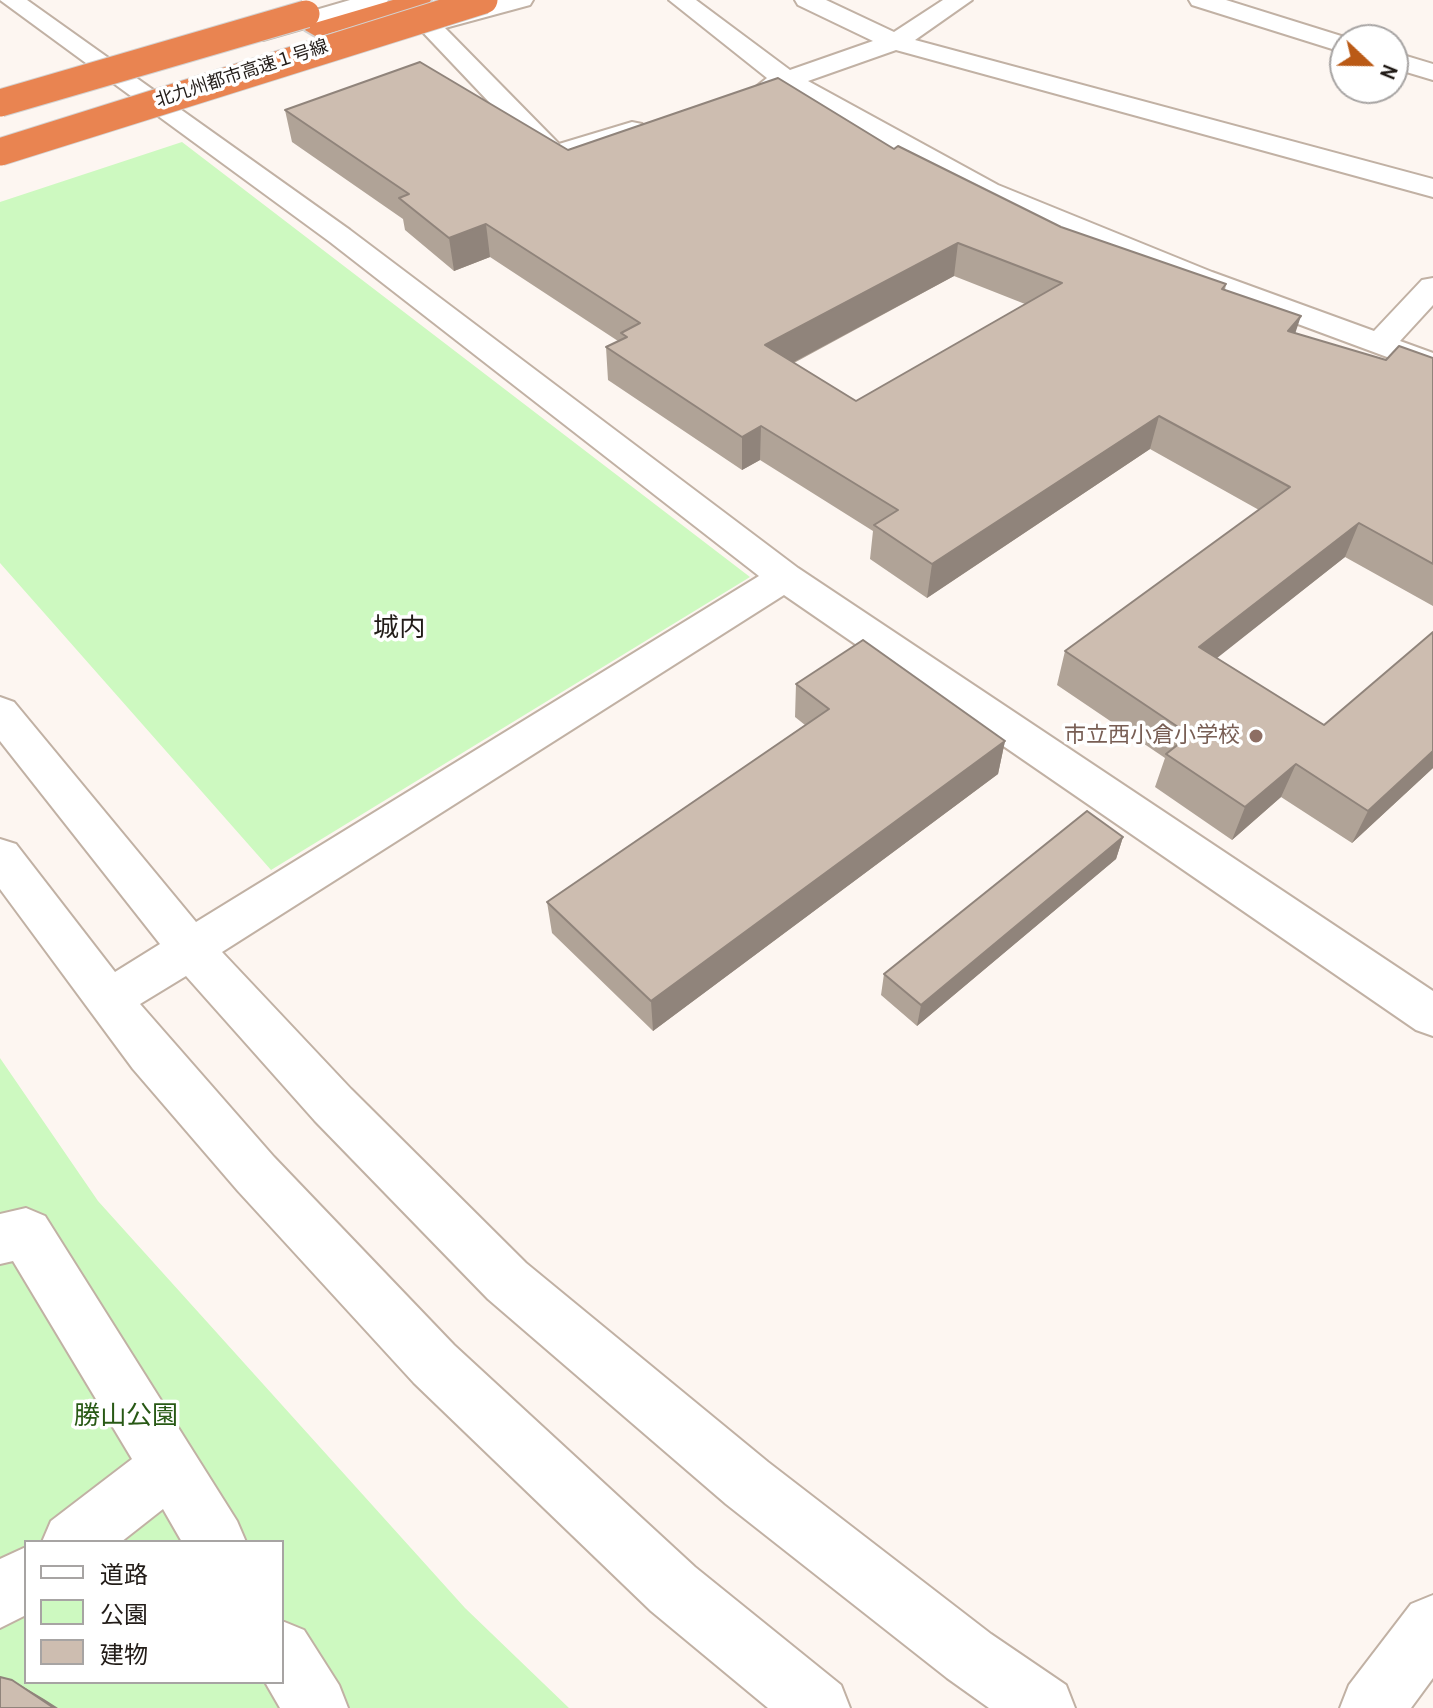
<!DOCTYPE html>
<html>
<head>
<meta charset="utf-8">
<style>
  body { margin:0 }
  #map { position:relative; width:1433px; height:1708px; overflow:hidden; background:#fdf6f1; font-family:"Archivo Narrow","Noto Sans JP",sans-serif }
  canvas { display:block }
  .legend { position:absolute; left:24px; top:1540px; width:260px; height:144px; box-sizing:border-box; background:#fff; border:2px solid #a7a4a3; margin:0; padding:10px 14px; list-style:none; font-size:24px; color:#221c18 }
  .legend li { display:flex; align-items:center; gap:16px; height:40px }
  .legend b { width:40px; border:2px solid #a7a4a3 }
  .north { position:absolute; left:1329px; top:24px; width:80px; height:80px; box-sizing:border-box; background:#fff; border:2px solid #a7a4a3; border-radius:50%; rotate:112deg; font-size:22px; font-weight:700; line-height:32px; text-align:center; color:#221c18 }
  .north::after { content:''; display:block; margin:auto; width:28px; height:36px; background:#ba5a16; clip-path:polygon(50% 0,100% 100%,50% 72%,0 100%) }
</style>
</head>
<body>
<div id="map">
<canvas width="1433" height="1708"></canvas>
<ul class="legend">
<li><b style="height:10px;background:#fff"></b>道路</li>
<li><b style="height:22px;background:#cdf9c0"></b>公園</li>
<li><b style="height:22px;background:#cdbdb0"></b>建物</li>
</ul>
<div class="north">N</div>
</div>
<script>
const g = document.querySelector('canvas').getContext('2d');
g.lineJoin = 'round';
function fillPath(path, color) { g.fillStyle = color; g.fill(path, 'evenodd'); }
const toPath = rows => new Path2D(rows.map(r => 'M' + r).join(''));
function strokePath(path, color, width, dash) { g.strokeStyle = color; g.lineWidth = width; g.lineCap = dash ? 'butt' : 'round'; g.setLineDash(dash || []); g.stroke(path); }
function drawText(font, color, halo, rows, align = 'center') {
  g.font = font + ' "Archivo Narrow","Noto Sans JP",sans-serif'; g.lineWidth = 7; g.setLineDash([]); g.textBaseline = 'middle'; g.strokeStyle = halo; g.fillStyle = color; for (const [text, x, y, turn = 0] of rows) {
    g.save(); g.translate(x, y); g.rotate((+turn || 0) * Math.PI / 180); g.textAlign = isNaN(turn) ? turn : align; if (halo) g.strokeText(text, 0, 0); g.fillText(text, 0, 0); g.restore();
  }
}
fillPath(toPath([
  [182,142,750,577,271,870,0,563,0,202],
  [0,1058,98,1201,465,1608,569,1708,0,1708],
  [26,1542,282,1542,282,1682,26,1682]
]), '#cdf9c0');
const minor = toPath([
  [0,0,27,0,350,230,798,568,1433,991,1433,1036,1416,1030,784,595,222,952,351,1089,526,1263,768,1462,991,1634,1066,1685,1075,1708,989,1708,947,1678,726,1504,488,1299,315,1121,186,976,140,1004,274,1157,454,1345,695,1567,841,1685,850,1708,768,1708,651,1611,414,1383,238,1191,133,1069,0,889,0,839,16,844,115,972,160,944,0,741,0,697,14,702,196,922,759,576,330,242,0,0],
  [350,0,388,0,385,5,263,40,251,33,254,28,350,0],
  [493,0,533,0,530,5,445,28,559,144,632,122,642,124,646,130,642,136,554,162,544,160,416,25,419,20,493,0],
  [669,0,696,0,790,70,873,41,798,5,795,0,826,0,894,32,943,0,972,0,915,40,1433,179,1433,197,896,50,808,81,998,185,1212,272,1374,331,1422,280,1433,278,1433,305,1400,341,1433,353,1433,374,1190,284,978,197,784,90,770,94,761,92,757,86,767,78,669,0],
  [1189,0,1226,0,1354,40,1345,40,1345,53,1192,5,1189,0],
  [1393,52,1433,64,1433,80,1393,68,1393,52],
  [26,1208,45,1216,237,1521,246,1542,182,1542,163,1509,121,1542,42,1542,51,1521,132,1459,13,1261,0,1264,0,1214,26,1208],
  [26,1547,26,1615,0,1628,0,1559,26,1547],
  [1433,1595,1433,1678,1411,1708,1340,1708,1349,1685,1411,1604,1433,1595],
  [282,1621,304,1630,339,1685,348,1708,280,1708,265,1682,282,1682,282,1621]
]);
const highway = toPath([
  [393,0,431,0,428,5,317,37,305,30,308,25,393,0]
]);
strokePath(minor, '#c1b1a4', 4);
strokePath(highway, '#d3d2d1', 4);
fillPath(minor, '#fff');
fillPath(highway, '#e98451');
const highwayBridge = toPath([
  [0,103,306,14],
  [0,152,484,0]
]);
strokePath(highwayBridge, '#d3d2d1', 29, []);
strokePath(highwayBridge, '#e98451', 27);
fillPath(toPath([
  [285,110,568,150,894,149,1061,227,1226,284,1225,290,1295,333,1386,360,1433,358,1433,606,1345,557,1216,658,1324,725,1433,632,1433,768,1352,843,1281,797,1232,840,1155,787,1165,758,1057,685,1065,651,1259,510,1150,449,927,598,870,559,873,531,760,460,742,470,608,380,606,347,618,341,490,257,454,271,405,230,403,219,292,142],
  [954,276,1025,304,856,401,794,363],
  [796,684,1005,741,998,774,653,1031,552,933,547,902,805,725,795,717],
  [1123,837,1116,859,917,1026,881,995,884,974]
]), '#b0a397');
fillPath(toPath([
  [486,224,490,257,454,271,449,238],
  [958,243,954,276,764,378,765,345],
  [1301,316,1290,349,1288,331],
  [1159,416,1150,449,927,598,932,564],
  [761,426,760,460,742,470,742,437],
  [1359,523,1345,557,1188,681,1199,647],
  [1005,741,998,774,653,1031,651,1001],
  [1433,751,1433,768,1352,843,1368,811],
  [1296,764,1281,797,1232,840,1245,807],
  [1123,837,1116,859,917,1026,921,1005],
  [12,1680,44,1699,58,1708,54,1708]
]), '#90847b');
const building = toPath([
  [420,62,568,150,778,78,894,149,898,146,1061,227,1226,284,1222,289,1301,316,1288,331,1386,360,1399,346,1433,358,1433,564,1359,523,1199,647,1324,725,1433,632,1433,751,1368,811,1296,764,1245,807,1166,754,1190,735,1065,651,1290,487,1159,416,932,564,874,525,898,510,761,426,742,437,606,347,627,337,621,333,640,323,486,224,449,238,399,198,409,194,285,110,420,62],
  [958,243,1062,283,856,401,765,345,958,243],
  [863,640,1005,741,651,1001,547,902,829,709,796,684,863,640],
  [1087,811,1123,837,921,1005,884,974,1087,811],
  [0,1677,12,1680,54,1708,0,1708,0,1677]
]);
fillPath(building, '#cdbdb0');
strokePath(building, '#90847b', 2);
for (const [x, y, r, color] of [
  [1256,736,8,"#8d6e63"]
]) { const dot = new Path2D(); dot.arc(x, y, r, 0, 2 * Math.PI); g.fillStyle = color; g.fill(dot); strokePath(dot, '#fff', 3); }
drawText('18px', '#221c18', '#fff', [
  ["北九州都市高速１号線",242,74,-18]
]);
drawText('22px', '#785e54', '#fff', [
  ["市立西小倉小学校",1240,736]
], 'right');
drawText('26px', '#221c18', '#fff', [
  ["城内",399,629]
]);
drawText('26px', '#285915', '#fff', [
  ["勝山公園",126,1417]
]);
</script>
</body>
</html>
